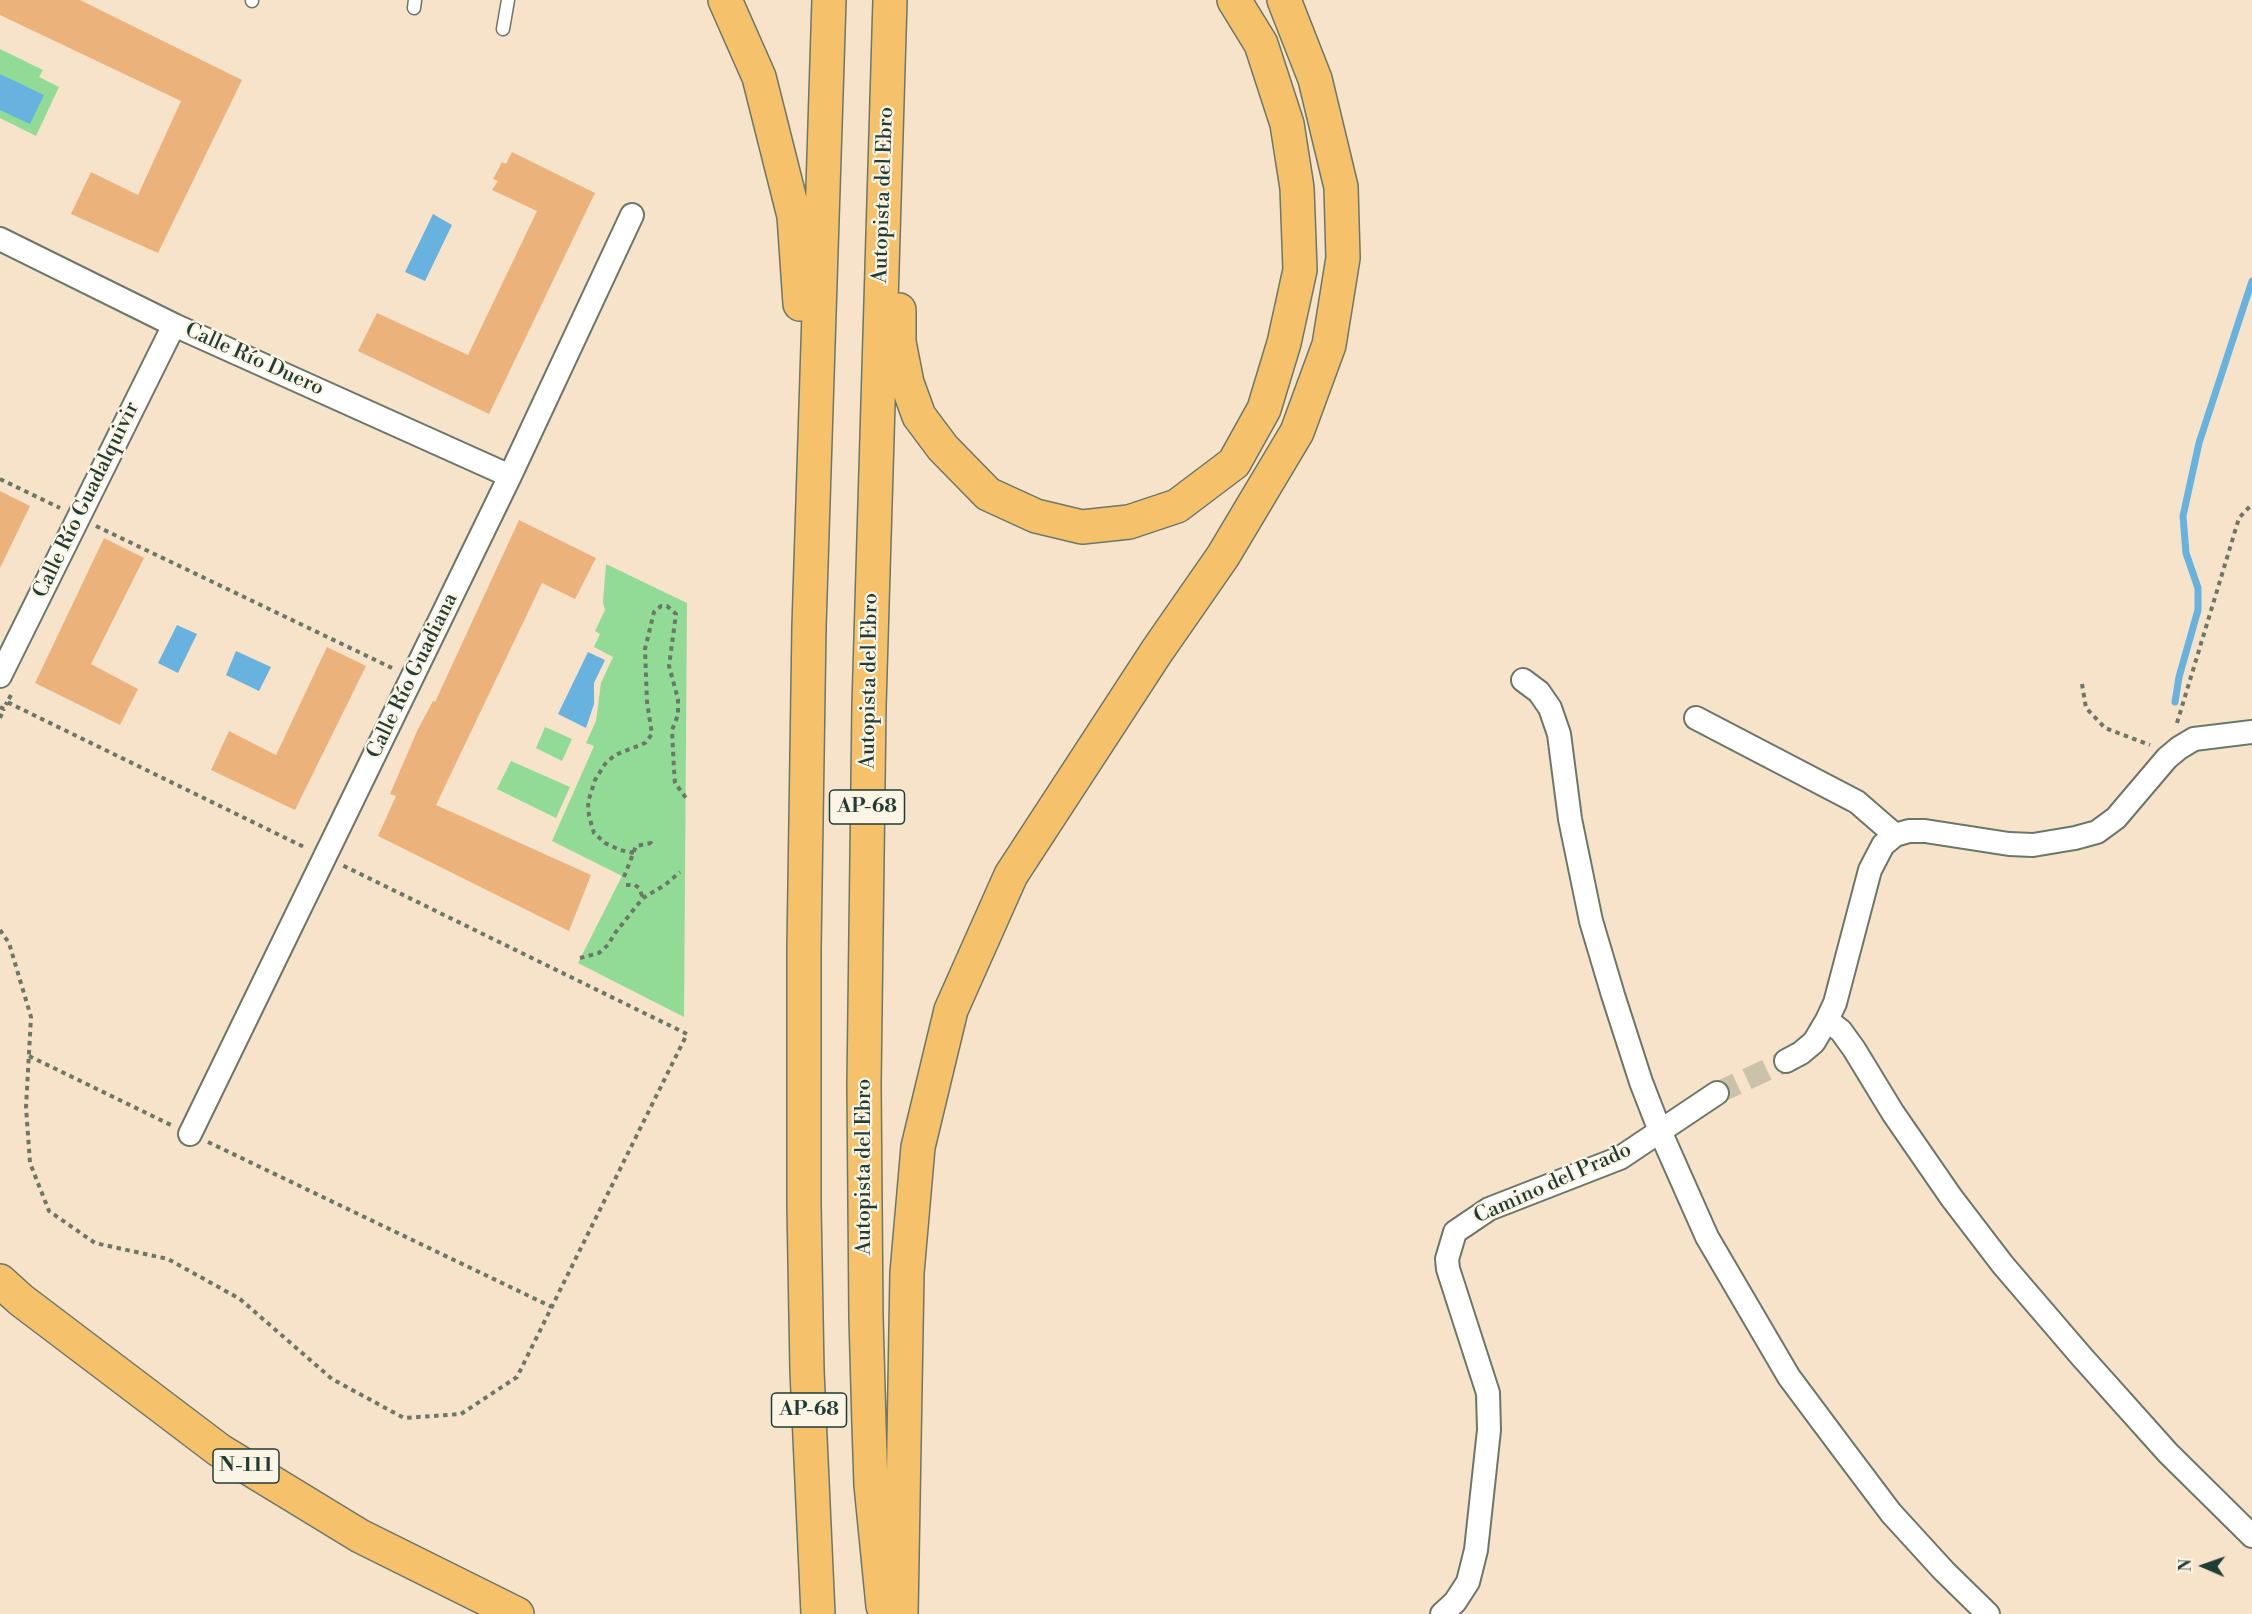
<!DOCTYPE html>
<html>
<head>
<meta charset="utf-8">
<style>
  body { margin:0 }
  #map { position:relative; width:2252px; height:1614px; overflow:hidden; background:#f7e3ca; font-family:"Libre Bodoni",serif }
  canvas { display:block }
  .north { position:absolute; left:2174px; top:1536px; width:60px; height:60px; -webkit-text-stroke:4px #fcf5e5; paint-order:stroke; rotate:272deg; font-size:16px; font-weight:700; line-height:24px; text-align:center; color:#1f3d34 }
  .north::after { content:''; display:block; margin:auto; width:21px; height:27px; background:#1f3d34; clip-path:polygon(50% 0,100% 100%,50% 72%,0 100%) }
</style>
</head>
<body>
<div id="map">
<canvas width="2252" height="1614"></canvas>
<div class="north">N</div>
</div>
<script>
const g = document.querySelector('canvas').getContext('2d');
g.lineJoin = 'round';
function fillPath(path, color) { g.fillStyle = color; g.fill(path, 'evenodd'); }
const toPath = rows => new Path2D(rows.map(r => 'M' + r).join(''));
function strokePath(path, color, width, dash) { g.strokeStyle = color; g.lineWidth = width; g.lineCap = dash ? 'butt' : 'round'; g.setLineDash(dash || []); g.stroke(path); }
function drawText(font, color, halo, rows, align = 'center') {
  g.font = font + ' "Libre Bodoni",serif'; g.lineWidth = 4.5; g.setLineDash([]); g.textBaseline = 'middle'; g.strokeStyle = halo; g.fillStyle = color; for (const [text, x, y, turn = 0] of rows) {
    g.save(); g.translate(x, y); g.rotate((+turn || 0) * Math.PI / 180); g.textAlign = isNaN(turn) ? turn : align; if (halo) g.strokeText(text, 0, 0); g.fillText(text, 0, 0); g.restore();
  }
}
fillPath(toPath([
  [0,49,43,70,39,77,59,87,36,136,0,118],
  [606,564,687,603,684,1017,578,963,622,876,552,841,594,746,586,743,596,721,601,683,613,657,594,647,600,634,595,631,605,610,603,602],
  [545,727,572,739,562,761,536,748],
  [511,761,570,787,556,818,497,789]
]), '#91db97');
fillPath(toPath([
  [0,74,44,95,30,124,0,110],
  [433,214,452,225,425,281,405,272],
  [177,625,197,634,178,673,158,663],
  [236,651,271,667,259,691,226,675],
  [588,652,605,660,594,683,594,704,586,728,558,714]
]), '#68b2e0');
strokePath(toPath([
  [2175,702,2179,677,2198,610,2198,588,2186,553,2183,516,2199,443,2252,281]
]), '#68b2e0', 7);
fillPath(toPath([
  [0,0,80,0,242,80,158,253,71,214,91,172,138,195,181,101,0,15],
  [512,152,595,193,489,414,358,351,377,313,468,355,537,211,492,190,498,181,493,179,502,162,506,164],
  [0,491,30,506,0,568],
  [519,520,596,558,575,599,542,583,436,805,591,875,569,931,378,836,396,796,390,794,418,729,433,701,435,702],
  [104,538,144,558,91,664,138,689,120,725,35,683],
  [327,647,366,666,295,810,211,770,229,731,276,755]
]), '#ecb27b');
strokePath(toPath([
  [1717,1093,1786,1061]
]), '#ccc2ac', 22, [22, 11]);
const service = toPath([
  [252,1,252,0],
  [414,8,415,0],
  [503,29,508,0]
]);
const minor = toPath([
  [0,239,174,325,510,476],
  [0,676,174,325],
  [1523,680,1539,692,1550,708,1559,734,1570,819,1591,921,1613,995,1641,1082,1660,1131,1707,1237,1789,1377,1842,1448,1891,1513,1944,1571,1988,1614],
  [1696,718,1857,802,1895,835],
  [1827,1020,1841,1031,1854,1049,1893,1113,1951,1197,2003,1265,2082,1357,2168,1453,2252,1536],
  [1786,1061,1801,1053,1814,1042,1827,1020,1835,1003,1870,870,1883,845,1895,835,1909,831,1925,831,2009,844,2033,845,2075,838,2097,832,2116,818,2167,758,2179,748,2194,739,2252,732],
  [190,1134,510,476,632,215],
  [1442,1614,1455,1602,1468,1582,1476,1550,1489,1430,1488,1393,1448,1269,1447,1259,1455,1232,1489,1209,1620,1158,1717,1093]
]);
const trunk = toPath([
  [0,1281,21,1300,219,1450,360,1536,517,1614]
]);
const motorway = toPath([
  [725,0,759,77,794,216,800,304],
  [899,310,899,342,907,383,919,416,943,448,988,494,1036,516,1082,527,1129,522,1177,506,1234,463,1264,409,1284,343,1300,270,1297,188,1287,124,1261,44,1234,0],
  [883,1606,871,1485,869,1425,866,1317,864,1085,869,706,890,0],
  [818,1614,807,1371,804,1205,804,949,809,627,829,0],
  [901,1614,907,1273,918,1147,951,1010,1011,875,1157,651,1223,556,1297,432,1329,345,1343,258,1341,187,1315,79,1284,0]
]);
strokePath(service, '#6b7768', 15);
strokePath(minor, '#6b7768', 26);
strokePath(trunk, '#6b7768', 36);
strokePath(motorway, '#6b7768', 36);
strokePath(toPath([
  [0,479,60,508],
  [96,526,392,668],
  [2082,684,2086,708,2105,728,2150,745],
  [11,695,7,702,306,848],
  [0,707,4,709,7,702],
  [0,718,4,709],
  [2177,723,2239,518,2252,504],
  [634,853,620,850,605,843,594,833,589,816,588,802,595,780,605,764,615,755,645,743,652,734,647,702,645,649,654,612,661,606,667,606,676,614,669,666,678,699,678,715,672,730,674,769,675,783,686,798],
  [624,877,636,846,651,843,653,847],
  [626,885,635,885,639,888,643,898],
  [0,930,9,943,31,1017,26,1107,30,1163,49,1211,95,1243,168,1259,240,1299,332,1379,404,1418,461,1414,517,1377,687,1034,342,865],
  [580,958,599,953,608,945,615,933,643,898,665,885,680,872],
  [29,1056,171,1125],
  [208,1142,552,1307]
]), '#6b7768', 4, [4.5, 4.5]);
strokePath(service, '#fff', 12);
strokePath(minor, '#fff', 22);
strokePath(trunk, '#f5c16b', 33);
strokePath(motorway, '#f5c16b', 33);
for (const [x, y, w] of [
  [867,807,75],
  [809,1410,75],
  [246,1466,66]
]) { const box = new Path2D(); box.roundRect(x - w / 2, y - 17, w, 34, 4.5); g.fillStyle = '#fcf5e5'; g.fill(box); strokePath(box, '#1f3d34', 1.5); }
drawText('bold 20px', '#1f3d34', null, [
  ["AP-68",867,807],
  ["AP-68",809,1410],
  ["N-111",246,1466]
]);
drawText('21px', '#1f3d34', '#fcf5e5', [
  ["Autopista del Ebro",884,195,-88],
  ["Calle Río Duero",254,360,24],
  ["Calle Río Guadalquivir",87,500,-64],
  ["Calle Río Guadiana",413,676,-64],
  ["Autopista del Ebro",870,681,-89],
  ["Autopista del Ebro",865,1167,-90],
  ["Camino del Prado",1553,1184,-24]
]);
</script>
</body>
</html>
